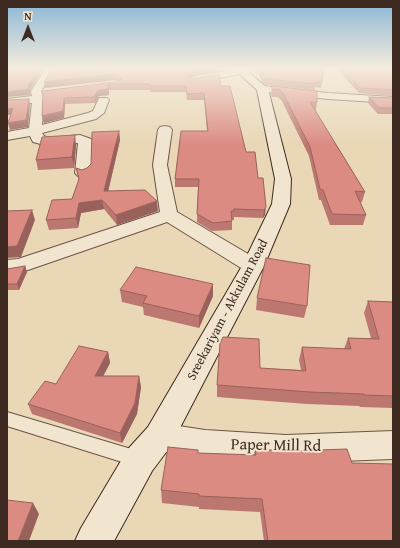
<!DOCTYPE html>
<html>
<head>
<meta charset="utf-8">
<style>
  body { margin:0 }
  #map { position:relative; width:400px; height:548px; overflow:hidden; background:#e9d7b6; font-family:"Gentium Book Plus",serif }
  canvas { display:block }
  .frame { position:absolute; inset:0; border:8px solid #3f2a22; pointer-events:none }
  .north { position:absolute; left:8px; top:8px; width:40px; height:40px; -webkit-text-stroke:3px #f1e5d0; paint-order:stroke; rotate:0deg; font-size:11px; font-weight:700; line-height:16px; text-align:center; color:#3f2a22 }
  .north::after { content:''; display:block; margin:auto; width:14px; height:18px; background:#3f2a22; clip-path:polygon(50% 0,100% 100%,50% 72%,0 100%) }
</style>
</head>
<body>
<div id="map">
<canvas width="400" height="548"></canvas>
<div class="frame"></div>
<div class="north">N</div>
</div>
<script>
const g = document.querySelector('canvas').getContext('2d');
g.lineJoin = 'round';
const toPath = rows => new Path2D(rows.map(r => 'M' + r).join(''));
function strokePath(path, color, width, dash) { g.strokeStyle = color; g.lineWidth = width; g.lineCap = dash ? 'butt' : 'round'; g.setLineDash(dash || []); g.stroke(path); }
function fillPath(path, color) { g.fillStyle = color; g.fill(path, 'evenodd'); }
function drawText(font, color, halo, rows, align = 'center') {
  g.font = font + ' "Gentium Book Plus",serif'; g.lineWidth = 4; g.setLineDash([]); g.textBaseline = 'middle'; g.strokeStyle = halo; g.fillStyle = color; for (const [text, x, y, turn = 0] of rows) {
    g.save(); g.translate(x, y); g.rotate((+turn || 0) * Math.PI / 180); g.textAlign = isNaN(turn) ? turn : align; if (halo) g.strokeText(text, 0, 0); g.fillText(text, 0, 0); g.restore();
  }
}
const lane = toPath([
  [7,412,138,451,144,453,146,459,144,465,138,467,7,426,7,412]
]);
const street = toPath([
  [46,68,55,69,41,91,44,99,42,125,88,113,93,111,99,98,107,98,109,100,104,113,96,119,42,133,44,136,49,138,80,135,91,139,93,142,91,173,88,176,83,178,78,176,75,173,78,143,48,146,33,142,30,136,7,140,7,132,29,128,32,103,7,105,7,99,32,96,31,91,46,68],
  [242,68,245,69,247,71,245,73,193,83,188,80,193,77,242,68],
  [262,86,328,93,393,97,393,103,328,99,258,91,257,89,262,86],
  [165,126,170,127,172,130,167,165,177,212,260,261,263,266,260,271,253,272,246,271,167,222,28,270,7,274,7,260,18,259,160,212,153,165,158,130,160,127,165,126],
  [159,423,205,430,286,435,393,431,393,459,286,463,205,458,159,451,148,447,144,437,148,427,159,423]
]);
const secondary = toPath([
  [233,68,244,68,268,89,291,179,290,204,264,266,170,447,152,471,114,541,75,541,81,528,128,449,148,427,242,266,272,204,275,179,257,90,233,68]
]);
strokePath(lane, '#6a5547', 2);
strokePath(street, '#6a5547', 2);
strokePath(secondary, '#3f2a22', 2);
fillPath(lane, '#f1e5d0');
fillPath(street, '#f1e5d0');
fillPath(secondary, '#f1e5d0');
fillPath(toPath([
  [53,68,218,68,218,71,193,76,191,77,193,79,221,86,246,152,258,178,263,178,265,215,263,218,234,217,234,220,232,220,232,230,212,231,197,222,198,187,175,187,175,179,207,131,204,100,187,100,186,92,150,92,150,90,109,90,109,95,99,96,95,103,65,104,64,118,44,123,42,116,43,91,115,82,118,81,116,80,45,88],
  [256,68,324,68,321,88,315,87,315,90,266,85,262,82],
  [336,68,393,68,393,96,359,93],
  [272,86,317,102,316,110,315,110,365,192,362,202,360,202,366,215,363,225,330,225,321,200,319,200,309,156,282,101,278,97,272,97,271,94],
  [369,97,393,98,393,114,378,114,368,103],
  [119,131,120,140,108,191,158,211,117,225,104,209,81,213,78,228,49,230,46,220,72,199,79,180,76,168,82,170,87,168],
  [76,145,74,168,38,170,36,160],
  [25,266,27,272,19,290,7,290,7,269],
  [120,290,213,296,199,328,144,315,143,307,122,302],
  [257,298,307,306,304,318,256,310],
  [368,301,393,302,393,408,360,407,359,406,307,404,217,397,217,385,260,368,301,370,299,360,302,347,344,349,348,338,371,338,364,313],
  [108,352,110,363,103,376,139,376,141,387,137,414,122,443,32,414,28,404,56,384],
  [255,449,352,463,393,541,264,541,260,512,199,509,199,507,162,503,161,490,198,453,254,455]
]), '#bc7870');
fillPath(toPath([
  [40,68,44,68,30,90,30,95,7,97,7,92,28,85],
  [203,68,218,68,218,71,193,76,187,81,186,75,193,70],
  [115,74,116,80,45,88,44,82],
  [108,84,109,90,109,95,99,96,95,103,94,97,98,90],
  [64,98,65,104,64,118,44,123,42,116],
  [29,99,30,105,28,127,10,130,8,123],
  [13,108,15,115,7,115,7,109],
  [119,131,120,140,106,201,104,191],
  [75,135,76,145,74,168,72,157],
  [102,200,104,209,81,213,78,228,76,218,79,203],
  [157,201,158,211,117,225,116,215],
  [266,207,265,215,263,218,264,210],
  [32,210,35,220,21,257,7,258,7,247],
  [25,266,27,272,19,290,17,284],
  [213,284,213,296,199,328,199,316],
  [108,352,110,363,98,386,95,376],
  [139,376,141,387,137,414,122,443,120,433],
  [33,503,39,514,29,541,18,541]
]), '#99615b');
const building = toPath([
  [7,68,40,68,28,85,29,89,7,92,7,68],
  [53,68,203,68,193,70,186,75,193,79,219,74,221,86,230,86,246,152,255,152,258,178,263,178,266,207,264,210,234,209,234,211,231,211,232,221,213,223,197,214,199,179,175,179,181,131,208,131,204,93,187,94,186,86,150,86,150,84,108,84,108,89,98,90,94,97,64,98,63,111,42,116,43,91,115,82,122,79,115,74,44,82,53,68],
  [259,68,324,68,322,82,316,82,316,84,266,79,263,76,259,68],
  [342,68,393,68,393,90,360,88,342,68],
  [272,86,317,91,317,102,310,102,365,192,355,191,366,215,332,214,323,190,320,189,310,147,283,93,279,89,272,89,272,86],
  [369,97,393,98,393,108,379,108,369,97],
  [29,99,26,120,8,123,13,108,7,109,7,100,29,99],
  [119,131,104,191,145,190,157,201,116,215,102,200,79,203,76,218,46,220,52,200,72,199,79,179,76,168,82,170,87,168,91,164,92,132,119,131],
  [75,135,72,157,36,160,42,137,75,135],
  [32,210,17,246,7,247,7,211,32,210],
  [266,258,310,265,307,306,257,298,266,258],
  [25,266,17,284,7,284,7,269,25,266],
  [136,267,213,284,199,316,143,303,147,296,120,290,136,267],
  [368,301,393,302,393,396,364,395,364,394,310,392,217,385,220,343,223,337,259,339,260,368,306,371,302,347,351,349,348,338,379,339,368,301],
  [79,346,108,352,95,376,139,376,135,403,120,433,28,404,45,381,56,384,79,346],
  [168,447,198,450,198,453,256,455,255,449,289,451,347,449,352,463,393,464,393,541,268,541,262,499,199,496,199,494,161,490,168,447],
  [7,500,33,503,18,541,7,541,7,500]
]);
fillPath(building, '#db8b82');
strokePath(building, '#99615b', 1);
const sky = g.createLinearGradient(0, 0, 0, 145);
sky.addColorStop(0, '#89b5d5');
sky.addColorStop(0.47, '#f5edde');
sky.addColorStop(1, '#f5edde00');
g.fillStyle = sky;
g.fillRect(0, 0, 400, 145);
drawText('13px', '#3f2a22', '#f1e5d0', [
  ["Sreekariyam - Akkulam Road",228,310,-62]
]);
drawText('16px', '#3f2a22', '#f1e5d0', [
  ["Paper Mill Rd",276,446,1]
]);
</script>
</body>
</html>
